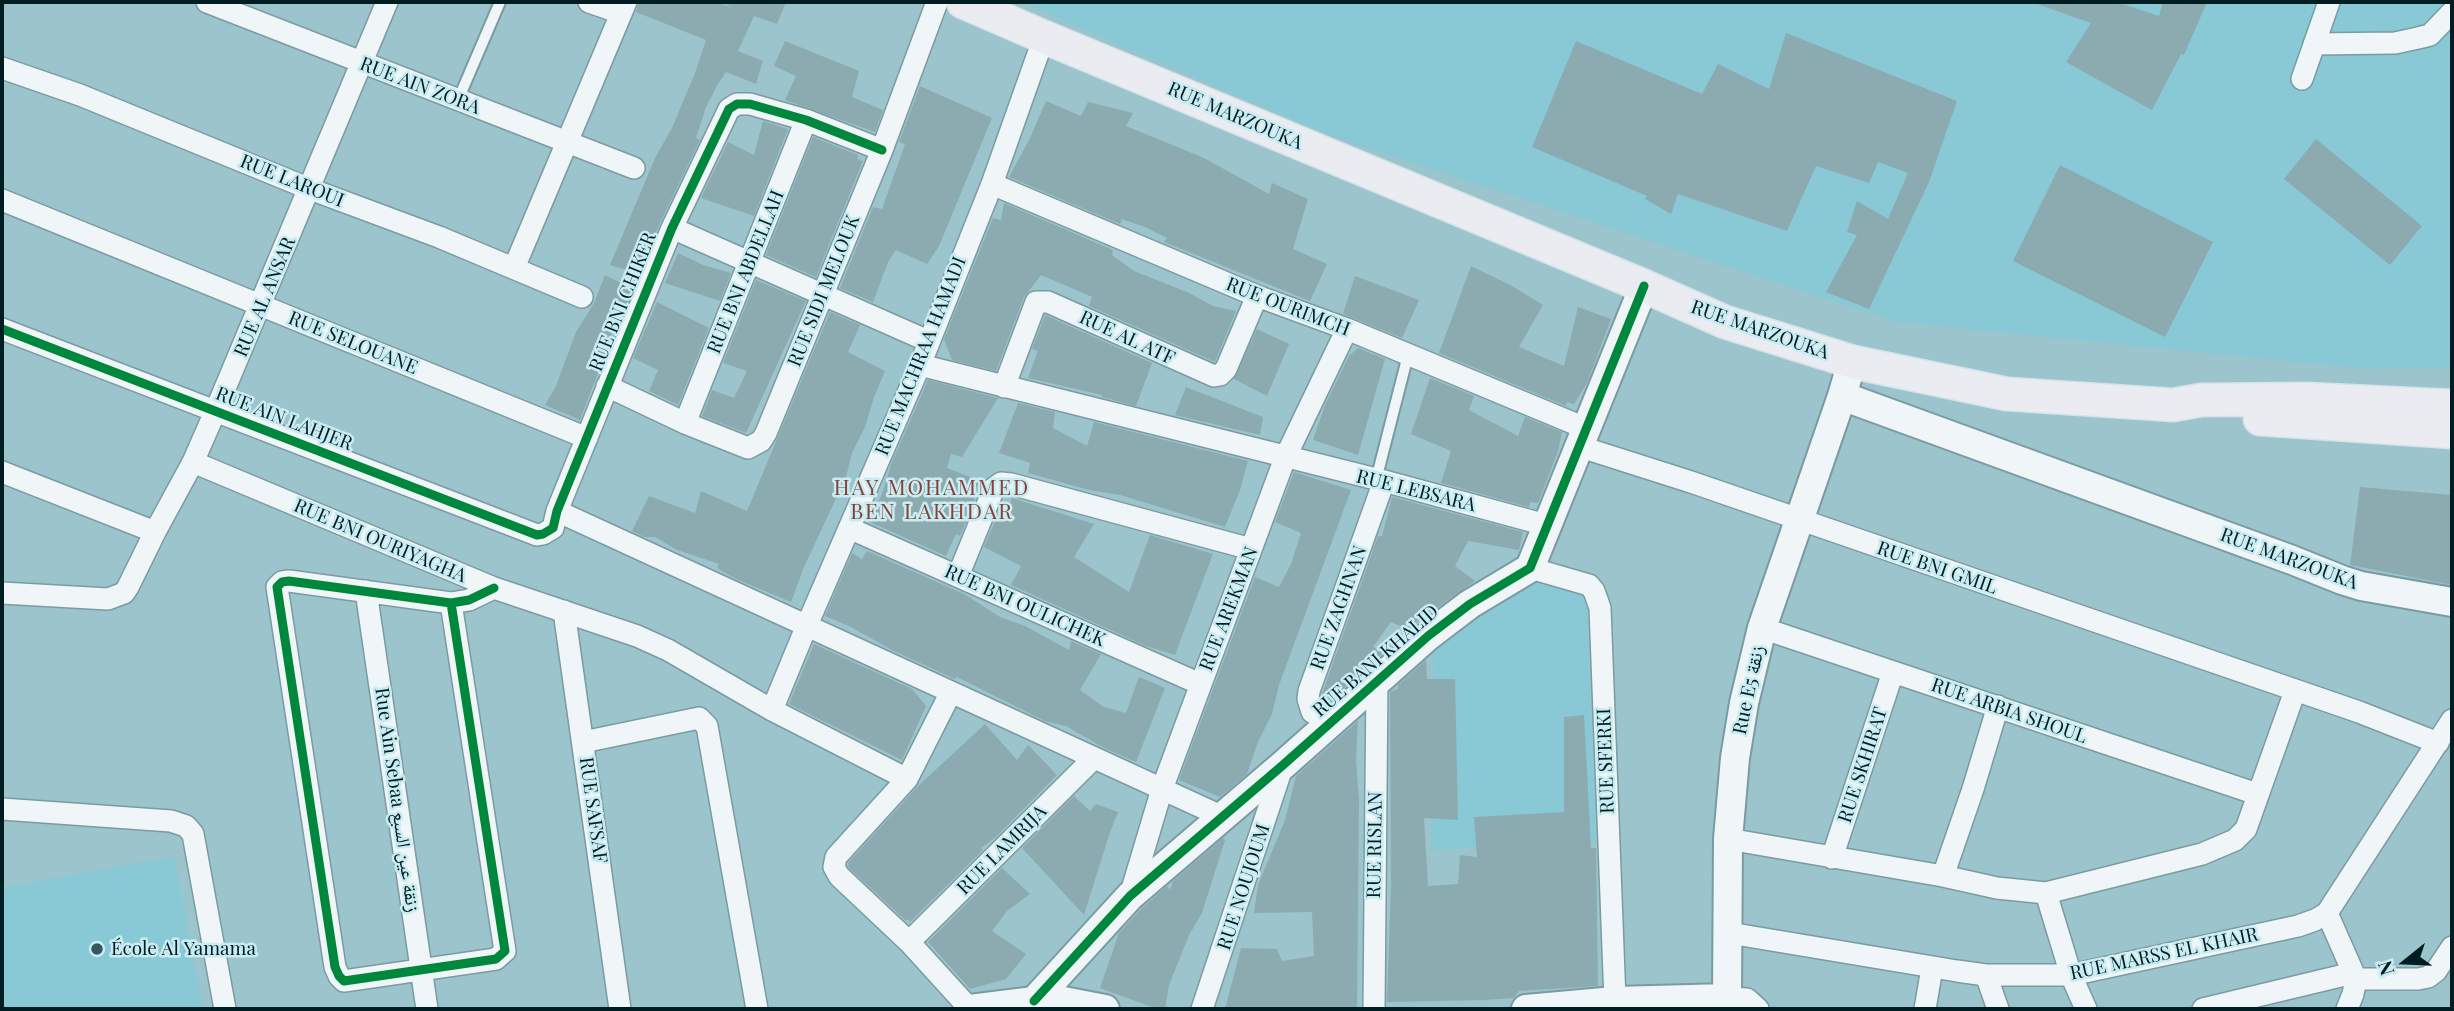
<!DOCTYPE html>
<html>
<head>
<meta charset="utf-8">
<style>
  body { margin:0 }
  #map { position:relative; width:2454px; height:1011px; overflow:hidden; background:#9cc4cc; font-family:"Playfair Display",serif }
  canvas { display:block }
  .frame { position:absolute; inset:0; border:4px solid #001d22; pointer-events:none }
  .north { position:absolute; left:2370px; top:927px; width:70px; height:70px; -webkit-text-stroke:5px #c9ecf3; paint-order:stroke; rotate:252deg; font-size:19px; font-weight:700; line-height:28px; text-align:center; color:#001d22 }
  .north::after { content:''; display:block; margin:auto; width:24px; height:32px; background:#001d22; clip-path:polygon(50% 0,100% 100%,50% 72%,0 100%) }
</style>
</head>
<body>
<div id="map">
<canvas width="2454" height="1011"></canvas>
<div class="frame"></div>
<div class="north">N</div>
</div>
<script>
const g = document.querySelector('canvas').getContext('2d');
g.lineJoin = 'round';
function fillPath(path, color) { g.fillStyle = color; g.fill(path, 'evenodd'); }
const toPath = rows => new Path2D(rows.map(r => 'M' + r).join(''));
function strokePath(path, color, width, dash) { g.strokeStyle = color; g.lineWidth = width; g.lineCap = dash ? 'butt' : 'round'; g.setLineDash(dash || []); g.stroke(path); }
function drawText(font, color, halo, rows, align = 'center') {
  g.font = font + ' "Playfair Display","Noto Naskh Arabic",serif'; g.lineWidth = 5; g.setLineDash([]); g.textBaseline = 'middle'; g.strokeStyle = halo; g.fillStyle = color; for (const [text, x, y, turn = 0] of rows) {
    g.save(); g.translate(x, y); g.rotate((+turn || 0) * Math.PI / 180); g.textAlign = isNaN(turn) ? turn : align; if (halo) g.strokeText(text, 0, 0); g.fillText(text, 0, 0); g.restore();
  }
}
fillPath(toPath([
  [1020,2,2452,2,2452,367,2367,369,1896,322,1334,137],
  [1533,577,1586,592,1596,841,1431,850,1434,634],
  [174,856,203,1009,2,1009,2,888]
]), '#88c9d5');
fillPath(toPath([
  [639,2,716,2,733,8,722,2,786,2,777,24,754,16,738,51,763,61,756,84,726,72,718,84,706,107,696,138,700,140,660,223,639,274,610,265,655,158,672,128,695,73,706,40,636,12],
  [2037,2,2117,2,2159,16,2163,2,2207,2,2184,55,2181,54,2152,110,2066,62,2091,23,2037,4],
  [1786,33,1957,101,1929,182,1869,309,1826,292,1857,235,1847,232,1857,201,1888,219,1908,173,1878,162,1869,183,1816,166,1787,231,1678,194,1671,214,1645,199,1647,196,1532,147,1576,41,1702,94,1718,64,1769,89],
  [785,41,859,71,852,97,883,110,875,132,785,100,796,76,774,66],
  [920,86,992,118,939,246,927,264,896,250,888,262,873,302,840,288,873,207,882,209,905,144,899,142],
  [1046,101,1081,116,1088,102,1133,113,1126,126,1204,158,1269,194,1272,183,1308,199,1293,249,1327,264,1310,301,1164,242,1167,238,1145,227,1122,219,1120,224,1009,177,1030,138],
  [763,121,788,129,754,216,701,198,728,142,754,155],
  [813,137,858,155,857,159,863,161,816,277,766,255],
  [2316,139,2422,226,2390,265,2284,179],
  [2060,165,2213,242,2165,337,2013,261],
  [1004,203,1113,250,1112,255,1134,271,1187,292,1213,306,1236,311,1215,362,1089,306,1092,297,1041,275,1024,297,996,371,952,360,944,339,993,218,1001,220],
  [678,253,703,265,731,273,720,301,665,283],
  [1471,266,1512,286,1543,305,1519,347,1564,366,1578,307,1611,319,1587,383,1574,404,1567,402,1566,406,1439,353],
  [605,275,633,289,628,302,615,318,608,347,580,420,545,405,556,386,576,332,594,303],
  [1355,276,1419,300,1402,338,1343,314],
  [756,280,806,301,746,433,702,416,712,390,734,398,747,371,723,363],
  [657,302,709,328,678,405,649,391,658,370,633,358],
  [830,312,860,325,848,352,885,371,874,397,865,427,852,453,846,477,804,567,791,602,736,579,717,568,719,564,677,550,655,537,644,537,632,531,649,496,695,513,701,491,747,511],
  [1045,315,1152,363,1136,406,1102,397,1102,395,1028,378,1038,351,1032,349],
  [1257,329,1289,344,1267,396,1234,379],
  [1358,348,1385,359,1358,455,1313,440,1325,405,1349,356],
  [1430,378,1474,396,1469,410,1518,436,1525,417,1562,432,1558,451,1538,503,1530,502,1529,507,1441,483,1451,451,1411,434],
  [928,380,998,398,962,457,951,454,947,468,980,481,971,497,975,499,960,536,956,534,946,556,870,522,882,494,892,462],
  [1186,387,1263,417,1260,435,1175,415],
  [1018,403,1055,412,1053,428,1087,446,1094,422,1248,461,1240,490,1225,527,1120,495,1089,490,1028,473,1030,463,999,453],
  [1294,472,1351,490,1279,685,1272,714,1258,742,1247,774,1220,797,1179,780,1255,577,1279,587,1291,564,1301,533,1275,522],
  [2360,487,2452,495,2452,585,2350,565],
  [1392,497,1523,532,1519,550,1468,541,1455,566,1475,581,1433,611,1423,609,1415,625,1409,630,1391,622,1373,647,1384,652,1332,699,1322,694,1378,536,1382,536],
  [1012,498,1094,524,1074,557,1129,592,1150,535,1213,554,1175,655,1146,646,1011,585,1021,566,984,547,1001,507,1008,509],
  [867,551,964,594,1000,617,1025,626,1069,650,1071,641,1101,654,1080,690,1104,707,1126,713,1139,677,1165,688,1136,762,1104,748,1066,726,1045,721,957,677,955,679,892,650,851,627,825,616,852,553,862,559],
  [814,644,912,689,926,706,902,760,789,704],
  [1426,660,1427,679,1455,679,1458,820,1424,818,1428,886,1458,884,1460,855,1477,857,1474,817,1564,812,1564,717,1584,715,1591,848,1596,848,1598,986,1519,991,1514,998,1484,1000,1387,1002,1391,883,1390,692,1398,689,1398,685],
  [1358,721,1356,760,1359,800,1357,1009,1225,1009,1241,948,1277,949,1282,961,1314,956,1312,912,1254,913,1258,885,1285,820,1296,776],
  [985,724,1017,760,1028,745,1057,775,996,837,981,848,983,850,910,922,908,919,906,921,849,868,848,863,917,787],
  [1074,796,1090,811,1096,804,1118,812,1110,832,1084,915,1022,848],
  [1223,838,1225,840,1202,913,1189,935,1169,985,1165,1009,1157,1009,1100,988,1119,933,1142,908,1167,886,1170,890,1173,881],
  [1002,868,1030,894,1007,911,992,931,1026,954,1006,979,970,989,928,942]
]), '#8babb1');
const lane = toPath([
  [458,100,500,2],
  [1376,480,1408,355]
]);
const street = toPath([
  [207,2,634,168],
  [589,2,621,13],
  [2314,44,2395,43,2418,38,2430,35,2452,12],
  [2,68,80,95,310,189,439,237,582,297],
  [2302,79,2329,2],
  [992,184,1257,296,1347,329,1585,428],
  [2,200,587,438],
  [672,228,928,341],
  [514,268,626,2],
  [2,329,537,535,543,534,553,528,557,511,672,228,729,109,737,104,750,104,806,120,882,150],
  [920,365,1384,481,1546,525],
  [607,386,685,423,748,448,761,441,766,433,882,150,937,2],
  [1004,387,1036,302,1048,302,1214,376,1220,375,1226,369,1257,296],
  [685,423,806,120],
  [1578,446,1691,482,2359,712,2438,743],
  [193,462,494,588,637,636,668,650,772,710,907,779],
  [2,472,155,532],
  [557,511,1223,817],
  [849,528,1200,684],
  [1530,568,1589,585,1594,591,1600,608,1615,1001],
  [958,576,994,488,1001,483,1011,484,1251,549],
  [366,591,427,1009],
  [2,593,108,599,124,593,128,587,155,532,193,462,215,412,387,2],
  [451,603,505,951,496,959,344,981,339,976,335,967,277,587,282,582,289,581,451,603,469,600,494,588],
  [564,611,620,1009],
  [1762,628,2257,794],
  [951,692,907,779,836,857,834,867,839,876,909,942,970,1009],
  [772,710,807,625,920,365,992,184,1044,37],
  [1334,719,1323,718,1312,712,1308,699,1309,691,1384,481],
  [583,742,699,718,707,726,757,1009],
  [2,809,171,821,186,826,193,834,225,1009],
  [1728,839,1943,876,1997,888,2046,893,2202,854,2235,840,2246,829,2295,691],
  [1832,858,1893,672],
  [1943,876,1973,789,1998,706],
  [2046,893,2071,975,2086,1009],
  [1130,896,1162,789,1285,458,1347,329],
  [2327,913,2356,979,2353,994,2347,1009],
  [1729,933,1957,971,1986,975,2071,975,2298,926,2315,920,2327,913,2452,720],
  [909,942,1094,758],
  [1986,975,1998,1009],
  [2356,979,2418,979,2428,977,2436,971,2452,947],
  [1727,998,1747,999,1758,1009],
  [1202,1009,1283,765],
  [1374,1009,1377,681],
  [1925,1009,1932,968],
  [2203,1009,2353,973]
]);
const secondary = toPath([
  [1847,379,1842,396,2292,560,2342,580,2361,586,2452,602],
  [1034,1001,1130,896,1283,765,1428,636,1470,604,1530,568,1644,286],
  [970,1009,1034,1001,1058,1000,1105,1009],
  [1526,1009,1615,1001,1727,998,1728,839,1735,758,1744,703,1762,628,1842,396]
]);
const primary = toPath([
  [963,2,1044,37,1644,286,1725,322,1853,362,2007,394,2173,405,2201,400,2307,399,2452,406],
  [2260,419,2452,432]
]);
strokePath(lane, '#7a9ba1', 14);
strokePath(street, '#7a9ba1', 24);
strokePath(secondary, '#7a9ba1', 32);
strokePath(primary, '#d2e4e8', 35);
strokePath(lane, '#f0f6f7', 10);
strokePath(street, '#f0f6f7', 21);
strokePath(secondary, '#f0f6f7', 28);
strokePath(primary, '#eaecf1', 32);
strokePath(toPath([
  [2,329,537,535,543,534,553,528,557,511,672,228,729,109,737,104,750,104,806,120,882,150],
  [451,603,505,951,496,959,344,981,339,976,335,967,277,587,282,582,289,581,451,603,469,600,494,588],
  [1034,1001,1130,896,1283,765,1428,636,1470,604,1530,568,1644,286]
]), '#00873e', 9);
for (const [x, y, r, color] of [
  [97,949,7,"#37575e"]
]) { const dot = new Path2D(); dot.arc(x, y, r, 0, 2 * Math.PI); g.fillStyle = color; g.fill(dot); strokePath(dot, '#c9ecf3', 2.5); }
drawText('19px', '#001d22', '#c9ecf3', [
  ["RUE AIN ZORA",420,86,21],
  ["RUE MARZOUKA",1235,116,23],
  ["RUE LAROUI",292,181,22],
  ["RUE BNI ABDELLAH",746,272,-68],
  ["RUE SIDI MELOUK",824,291,-68],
  ["RUE AL ANSAR",265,297,-67],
  ["RUE BNI CHIKER",623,302,-68],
  ["RUE OURIMCH",1288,307,21],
  ["RUE MARZOUKA",1760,330,19],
  ["RUE AL ATF",1127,338,25],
  ["RUE SELOUANE",353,343,22],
  ["RUE MACHRAA HAMADI",921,356,-68],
  ["RUE AIN LAHJER",284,419,21],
  ["RUE LEBSARA",1416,491,14],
  ["RUE BNI OURIYAGHA",380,541,23],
  ["RUE MARZOUKA",2289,559,20],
  ["RUE BNI GMIL",1937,568,19],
  ["RUE BNI OULICHEK",1025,606,24],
  ["RUE ZAGHNAN",1339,608,-70],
  ["RUE AREKMAN",1229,609,-69],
  ["RUE BANI KHALID",1376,661,-41],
  ["Rue E5 زنقة",1749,690,-78],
  ["RUE ARBIA SHOUL",2009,711,19],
  ["RUE SFERKI",1606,761,-92],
  ["RUE SKHIRAT",1863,765,-72],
  ["Rue Ain Sebaa زنقة عين السبع",397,800,82],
  ["RUE SAFSAF",593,810,82],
  ["RUE RISLAN",1375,845,-89],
  ["RUE LAMRIJA",1002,850,-45],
  ["RUE NOUJOUM",1244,887,-72],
  ["RUE MARSS EL KHAIR",2164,954,-12]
]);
drawText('19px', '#001d22', '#c9ecf3', [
  ["École Al Yamama",111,949]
], 'left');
g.letterSpacing = '2px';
drawText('21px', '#874034', '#c9ecf3', [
  ["HAY MOHAMMED",932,488],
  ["BEN LAKHDAR",932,512]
]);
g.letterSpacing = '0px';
</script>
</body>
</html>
